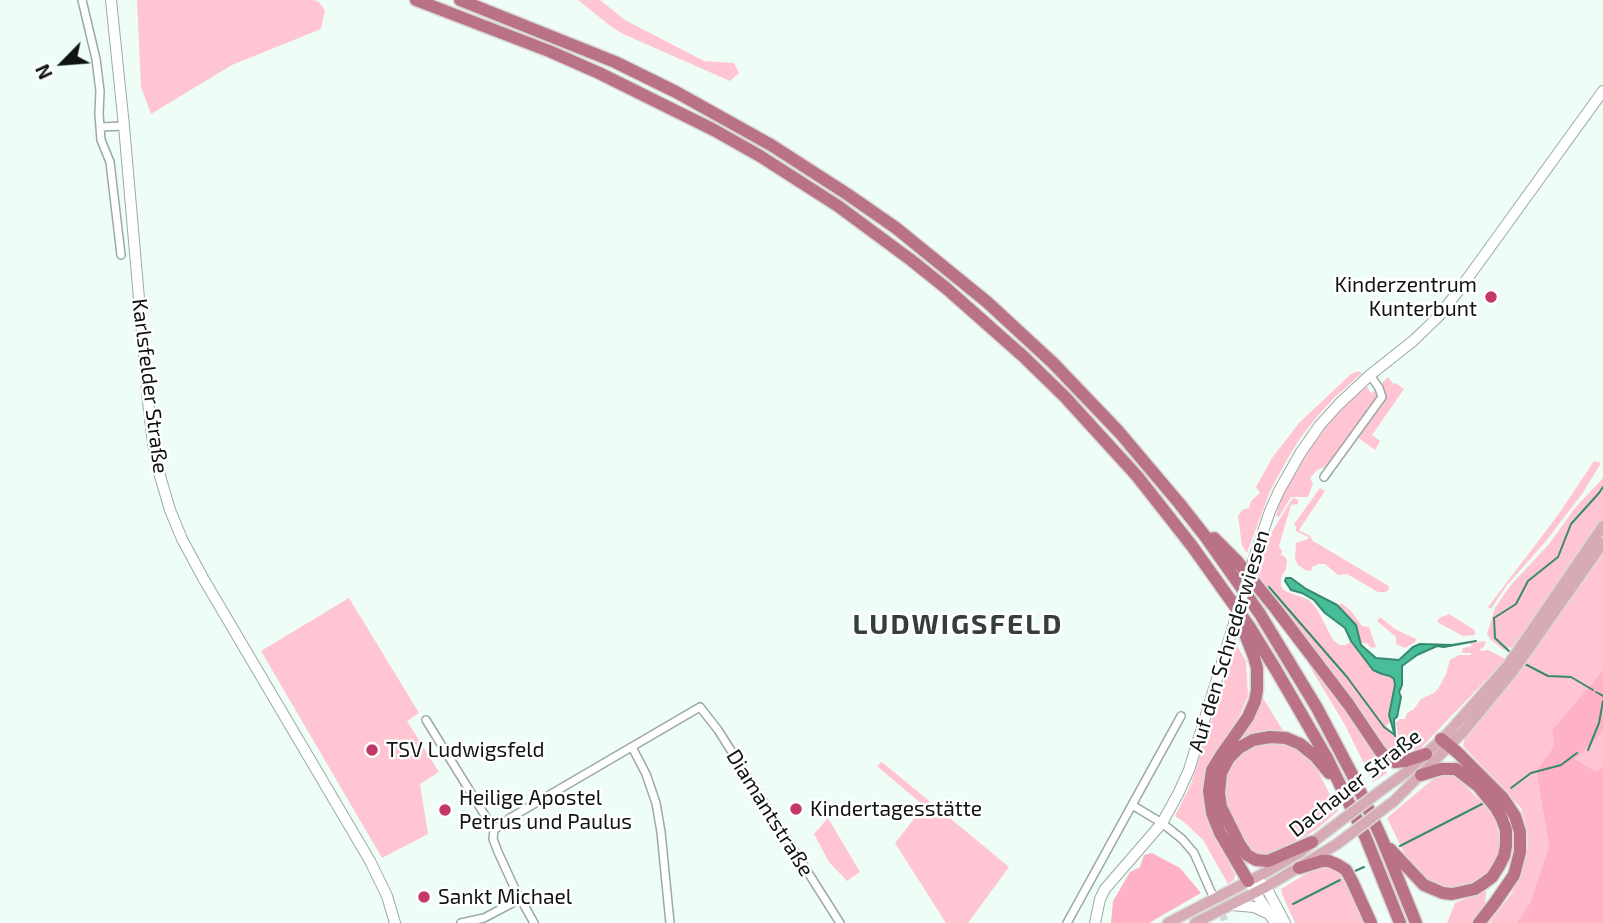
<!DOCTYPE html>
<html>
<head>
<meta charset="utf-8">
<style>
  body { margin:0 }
  #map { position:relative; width:1603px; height:923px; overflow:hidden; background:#effdf7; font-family:"Exo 2",sans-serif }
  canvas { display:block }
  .north { position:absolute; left:28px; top:28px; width:70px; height:70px; -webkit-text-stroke:5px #fff; paint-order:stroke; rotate:245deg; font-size:19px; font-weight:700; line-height:28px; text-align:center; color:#0f1412 }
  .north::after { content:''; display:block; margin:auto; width:24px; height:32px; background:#0f1412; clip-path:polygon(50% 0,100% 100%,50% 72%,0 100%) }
</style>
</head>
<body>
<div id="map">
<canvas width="1603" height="923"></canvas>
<div class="north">N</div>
</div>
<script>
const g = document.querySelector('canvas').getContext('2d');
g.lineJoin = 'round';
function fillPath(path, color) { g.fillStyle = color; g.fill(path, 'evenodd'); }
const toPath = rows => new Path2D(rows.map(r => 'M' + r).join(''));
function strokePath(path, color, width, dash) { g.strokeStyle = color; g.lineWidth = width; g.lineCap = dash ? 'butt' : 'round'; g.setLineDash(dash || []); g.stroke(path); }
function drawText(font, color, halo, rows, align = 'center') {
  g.font = font + ' "Exo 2",sans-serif'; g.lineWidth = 5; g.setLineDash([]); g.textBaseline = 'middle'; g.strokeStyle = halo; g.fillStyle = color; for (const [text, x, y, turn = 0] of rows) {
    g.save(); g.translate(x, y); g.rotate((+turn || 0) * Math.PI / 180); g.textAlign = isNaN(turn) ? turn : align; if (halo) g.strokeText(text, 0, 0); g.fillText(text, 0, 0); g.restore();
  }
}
fillPath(toPath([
  [137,0,314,0,319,2,325,10,321,29,232,65,151,114,141,87],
  [578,0,600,0,625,20,704,61,734,63,739,73,730,81,623,34,613,28],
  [1358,371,1362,373,1336,396,1321,412,1301,437,1289,456,1270,491,1247,553,1242,546,1238,516,1242,510,1249,508,1251,501,1260,493,1256,487,1272,458,1299,423,1351,374],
  [1388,377,1393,384,1396,383,1404,389,1372,435,1380,441,1375,450,1357,437,1382,403,1385,396,1381,384],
  [1367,387,1371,393,1376,390,1379,396,1329,466,1327,466,1317,470,1310,478,1313,484,1308,497,1291,497,1279,517,1276,516,1281,498,1309,450,1332,419,1358,393],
  [1594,461,1601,463,1582,494,1546,541,1507,585,1491,609,1488,607,1558,515],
  [1603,478,1603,519,1513,649,1510,647,1504,650,1491,640,1487,634,1495,608,1510,586,1549,544,1575,508],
  [1320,488,1325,491,1299,530,1310,536,1313,541,1389,586,1388,590,1386,592,1378,592,1347,574,1338,575,1325,564,1319,564,1312,567,1311,571,1305,570,1298,565,1295,559,1296,543,1310,538,1296,531,1296,527,1294,524],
  [1295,498,1298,500,1298,504,1291,505,1279,546,1282,551,1281,555,1284,556,1287,560,1286,569,1281,578,1281,586,1285,591,1309,600,1317,609,1333,640,1340,645,1346,645,1351,641,1373,670,1382,674,1390,676,1395,679,1395,685,1389,715,1391,721,1386,726,1393,734,1398,736,1396,722,1400,719,1405,719,1407,713,1414,709,1421,699,1434,693,1438,689,1446,674,1450,660,1459,655,1471,655,1471,653,1462,653,1463,648,1472,646,1470,643,1486,641,1484,647,1480,649,1481,651,1488,650,1506,659,1417,752,1404,757,1389,755,1305,637,1258,578,1259,576,1257,572,1268,538,1292,499],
  [1603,554,1603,670,1552,730,1554,746,1536,771,1549,846,1530,903,1516,923,1489,923,1512,893,1522,871,1528,846,1527,829,1521,808,1463,746,1465,737,1518,673],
  [349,598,419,713,407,721,439,772,420,784,428,834,382,858,261,651],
  [1341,603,1351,611,1362,626,1369,627,1376,647,1371,648,1367,643,1360,643,1356,625,1338,607],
  [1449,614,1470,627,1475,631,1475,635,1463,636,1437,622,1439,618],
  [1380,617,1395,629,1416,639,1415,642,1405,648,1396,644,1396,637,1377,621],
  [1236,644,1246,661,1248,696,1239,717,1212,759,1205,806,1208,822,1235,875,1234,880,1228,884,1203,840,1184,822,1175,816,1191,784],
  [1311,660,1387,773,1373,782,1345,725,1307,662],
  [1261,695,1284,732,1239,743,1252,723,1260,704],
  [1603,732,1603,767,1595,771,1575,759],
  [1264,742,1280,742,1301,751,1316,767,1338,811,1317,829,1278,853,1260,855,1246,848,1226,809,1223,788,1230,763,1243,751],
  [882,762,1009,867,968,923,946,923,895,843,924,806,877,766],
  [1444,774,1454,774,1493,814,1501,840,1496,862,1482,880,1462,888,1443,889,1425,880,1407,859,1387,818,1433,779],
  [828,818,860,872,847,881,829,862,814,834],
  [1319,866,1328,866,1339,872,1366,923,1295,923,1282,894,1281,889],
  [1486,891,1485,907,1473,923,1447,923,1455,903]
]), '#ffc5d3');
fillPath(toPath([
  [1603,670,1603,732,1575,759,1595,771,1603,767,1603,923,1516,923,1530,903,1549,846,1536,771,1554,746,1552,730],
  [1152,853,1180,868,1201,893,1149,923,1111,923,1113,901,1130,872,1140,867,1144,855]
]), '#ffb1c5');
const water = toPath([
  [1286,578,1291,578,1306,589,1337,605,1356,625,1361,645,1376,658,1399,660,1413,647,1420,644,1452,645,1476,641,1444,647,1437,646,1417,655,1402,666,1402,685,1399,692,1401,697,1397,717,1394,719,1395,736,1389,715,1395,685,1394,679,1390,676,1382,674,1373,670,1351,641,1345,628,1325,613,1314,600,1302,593,1291,590,1285,581,1286,578]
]);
fillPath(water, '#48bd9a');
strokePath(water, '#378a71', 2);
strokePath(toPath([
  [1269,587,1347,677,1384,727,1395,735],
  [1511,653,1495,638,1494,618,1516,604,1528,581,1558,557,1571,524,1599,493,1603,487],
  [1523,663,1548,676,1571,677,1593,690],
  [1596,692,1603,696],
  [1588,750,1599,723,1603,701],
  [1511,788,1531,773,1561,765,1577,753],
  [1400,846,1482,804],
  [1355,871,1364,867],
  [1293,904,1340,880]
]), '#378a71', 2);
strokePath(toPath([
  [1213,895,1226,923]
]), '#cddad5', 7, [7, 3.5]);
const street = toPath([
  [82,0,96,59,100,91,99,114,101,140,110,162,121,255],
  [100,127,124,126],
  [1324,477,1382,397,1379,388,1370,375],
  [426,720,494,830,493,839,498,852,515,889,534,923],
  [632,747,646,774,656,803,661,832,670,923],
  [1132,805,1162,823,1182,839,1194,853,1212,894],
  [494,830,510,818,700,707,718,730,840,923],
  [461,923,484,918,520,899],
  [1067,923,1181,716]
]);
const secondary = toPath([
  [111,0,124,126,148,402,153,443,160,476,170,510,182,539,203,578,370,861,387,896,395,923],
  [1255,555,1270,511,1279,491,1301,452,1320,425,1339,404,1370,375,1413,341,1439,316,1462,286,1603,91],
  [1252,879,1258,881,1266,887,1285,923],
  [1248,881,1275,923],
  [1231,905,1254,907,1267,913],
  [1095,923,1100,899,1105,889,1162,823,1178,794,1189,770,1225,653]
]);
const primary = toPath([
  [1387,786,1408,771,1449,732,1508,665,1603,526],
  [1394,801,1464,731,1514,670,1603,543],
  [1168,923,1270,870,1299,853,1330,829],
  [1195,923,1266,887,1337,844]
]);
const highway = toPath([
  [416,0,549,51,599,73,714,130,760,156,838,206,911,260,946,288,1024,357,1065,397,1137,476,1192,546,1249,626,1276,670,1327,758,1365,836,1400,923],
  [460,0,615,62,676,92,771,145,847,194,896,228,987,302,1053,363,1119,432,1179,503,1205,536,1260,614,1317,708,1354,778,1382,839,1416,923],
  [1214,538,1237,561,1276,609,1349,705,1380,751,1386,758,1395,762,1405,761,1426,754],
  [1242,626,1254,657,1257,668,1257,690,1255,701,1248,717,1222,754,1212,770,1209,791,1212,813,1220,833,1248,881],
  [1441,739,1458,753,1503,798,1515,816,1520,832,1520,852,1514,875,1494,904,1479,923],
  [1312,842,1268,861,1256,860,1247,855,1239,843,1221,807,1219,793,1221,773,1229,758,1239,748,1253,740,1270,737,1286,738,1300,744,1315,756,1329,773],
  [1390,849,1424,885,1443,893,1452,894,1475,889,1484,883,1492,877,1499,866,1504,856,1506,846,1506,830,1502,819,1496,808,1478,786,1456,769,1441,769,1421,775],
  [1299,868,1322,861,1329,861,1338,865,1346,870,1352,881,1371,923]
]);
strokePath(street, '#9ca9a4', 10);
strokePath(secondary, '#9ca9a4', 12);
strokePath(primary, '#d9d9d9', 13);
strokePath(highway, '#d9d9d9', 15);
strokePath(street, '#fff', 7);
strokePath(secondary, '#fff', 10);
strokePath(primary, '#d6abb6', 10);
strokePath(highway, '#ba7386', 12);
const secondaryBridge = toPath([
  [1225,653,1255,555]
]);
const primaryBridge = toPath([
  [1330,829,1387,786],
  [1337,844,1394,801]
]);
strokePath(secondaryBridge, '#9ca9a4', 12, []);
strokePath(primaryBridge, '#d9d9d9', 13, []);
strokePath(secondaryBridge, '#fff', 10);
strokePath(primaryBridge, '#d6abb6', 10);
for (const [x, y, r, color] of [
  [1491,297,7,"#c3376b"],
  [372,750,7,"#c3376b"],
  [796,809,7,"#c3376b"],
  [445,810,7,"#c3376b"],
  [424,897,7,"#c3376b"]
]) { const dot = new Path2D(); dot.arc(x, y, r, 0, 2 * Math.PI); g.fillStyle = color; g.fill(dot); strokePath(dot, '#fff', 2.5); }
drawText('21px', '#0f1412', '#fff', [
  ["Kinderzentrum",1477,285,"right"],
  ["Kunterbunt",1477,309,"right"],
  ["TSV Ludwigsfeld",386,750],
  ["Heilige Apostel",459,798],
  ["Petrus und Paulus",459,822],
  ["Kindertagesstätte",810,809],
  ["Sankt Michael",438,897]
], 'left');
drawText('21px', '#0f1412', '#fff', [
  ["Karlsfelder Straße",150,386,83],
  ["Auf den Schrederwiesen",1229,641,-73],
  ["Dachauer Straße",1355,783,-38],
  ["Diamantstraße",770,813,58]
]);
g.letterSpacing = '2px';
drawText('bold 28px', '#343f3b', '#fff', [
  ["LUDWIGSFELD",958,625]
]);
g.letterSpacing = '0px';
</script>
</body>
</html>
